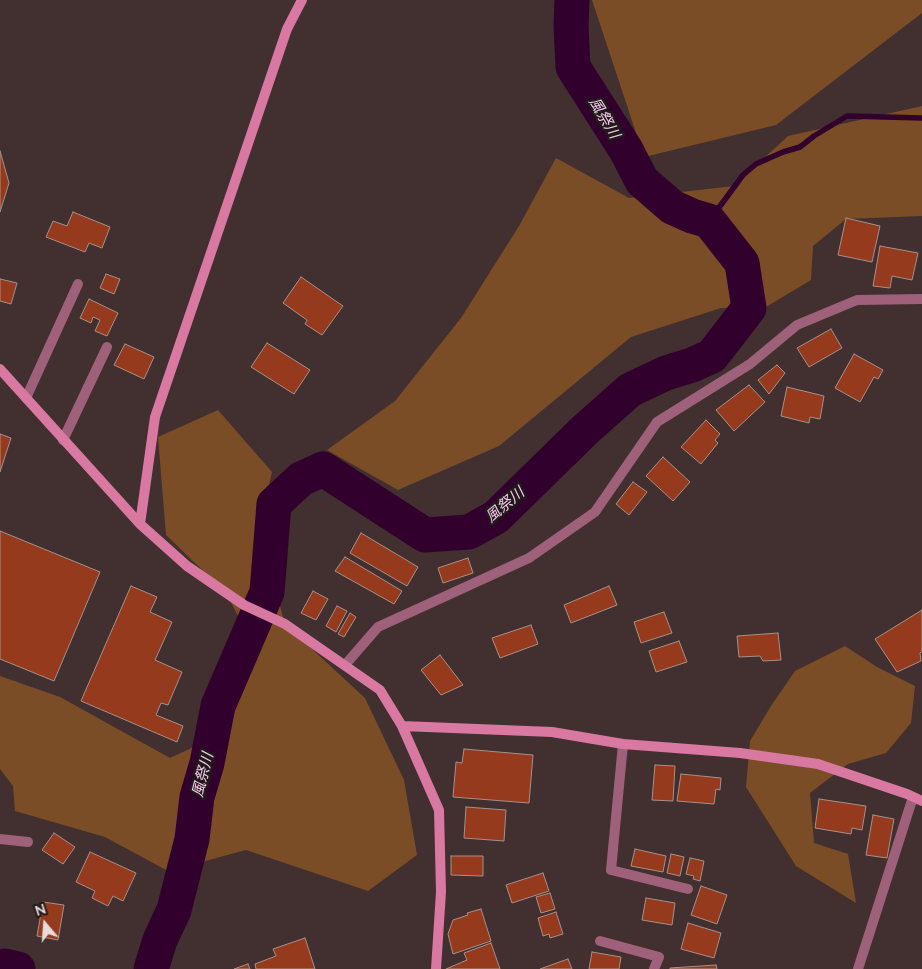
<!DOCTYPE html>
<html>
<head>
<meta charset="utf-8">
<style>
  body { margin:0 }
  #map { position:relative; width:922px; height:969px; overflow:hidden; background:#422f30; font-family:Mulish,sans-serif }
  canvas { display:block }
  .north { position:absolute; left:20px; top:899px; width:50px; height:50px; -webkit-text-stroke:4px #221a1a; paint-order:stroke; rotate:342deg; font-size:14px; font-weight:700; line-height:20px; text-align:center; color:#e7dbdb }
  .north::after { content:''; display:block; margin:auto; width:18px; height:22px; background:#e7dbdb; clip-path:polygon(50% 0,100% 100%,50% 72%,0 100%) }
</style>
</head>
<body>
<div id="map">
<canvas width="922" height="969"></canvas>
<div class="north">N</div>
</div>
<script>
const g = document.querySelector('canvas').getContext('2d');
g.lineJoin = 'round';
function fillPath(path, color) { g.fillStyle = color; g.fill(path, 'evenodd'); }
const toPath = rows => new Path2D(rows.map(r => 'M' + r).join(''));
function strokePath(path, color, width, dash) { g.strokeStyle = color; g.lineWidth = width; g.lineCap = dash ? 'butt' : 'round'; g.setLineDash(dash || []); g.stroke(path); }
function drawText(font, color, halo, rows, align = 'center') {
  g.font = font + ' Mulish,"Noto Sans JP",sans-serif'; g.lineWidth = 5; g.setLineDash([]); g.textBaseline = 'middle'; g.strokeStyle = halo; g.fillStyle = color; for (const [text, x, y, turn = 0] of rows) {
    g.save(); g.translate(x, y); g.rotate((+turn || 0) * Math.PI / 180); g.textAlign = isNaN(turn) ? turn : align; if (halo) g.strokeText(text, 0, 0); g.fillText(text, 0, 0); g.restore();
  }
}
fillPath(toPath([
  [592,0,922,0,922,13,776,125,644,157],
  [922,106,922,216,846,219,813,246,811,280,766,307,721,308,631,337,499,446,398,490,327,450,395,401,461,318,519,226,556,158,629,198,734,186,788,136],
  [218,410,272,472,259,530,285,624,365,698,404,780,417,855,368,891,246,850,168,871,105,837,15,811,13,786,0,769,0,676,60,697,170,758,213,738,248,635,226,593,166,535,158,437],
  [845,646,877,667,915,686,911,723,886,753,848,764,810,793,814,843,848,854,856,903,796,866,746,787,750,741,771,706,795,671]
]), '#7b4d26');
strokePath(toPath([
  [709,221,743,175,756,164,783,152,800,147,814,136,847,116,922,118]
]), '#32002d', 5.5);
strokePath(toPath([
  [3,969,5,966,18,969],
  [151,969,160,940,174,910,192,839,197,797,207,763,218,706,267,592,274,504,301,479,323,469,425,535,469,532,496,517,586,429,630,390,666,373,692,365,712,356,749,308,742,263,709,221,692,216,672,207,642,181,626,150,573,67,571,27,572,0]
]), '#32002d', 35);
const building = toPath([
  [0,151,9,183,0,212,0,151],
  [73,212,110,227,102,248,89,243,85,252,46,237,53,221,67,226,73,212],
  [846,218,880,226,872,262,838,255,846,218],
  [880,246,918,253,912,280,892,276,890,288,873,286,880,246],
  [106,274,120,279,114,294,100,288,106,274],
  [301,277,343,306,322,335,305,324,307,320,283,303,301,277],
  [0,279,17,283,11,304,0,301,0,279],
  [89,299,118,313,107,336,95,331,100,320,93,317,91,323,80,318,89,299],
  [831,329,842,348,809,367,797,348,831,329],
  [267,343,310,370,294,394,251,367,267,343],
  [125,344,154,357,144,379,114,365,125,344],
  [854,354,883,370,878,379,874,377,860,402,835,388,854,354],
  [777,365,785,373,769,394,758,380,777,365],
  [749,385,765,402,734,431,716,410,749,385],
  [787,387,824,396,820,419,810,417,809,423,781,416,787,387],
  [706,420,720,434,715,440,718,443,701,464,681,447,706,420],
  [0,434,11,438,0,472,0,434],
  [663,457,690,482,673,501,646,476,663,457],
  [633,482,647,492,629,515,616,504,633,482],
  [0,531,100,572,54,681,0,659,0,531],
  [361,533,418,567,407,586,350,553,361,533],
  [345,557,402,591,394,604,335,571,345,557],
  [468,558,473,573,443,583,438,568,468,558],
  [131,586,157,597,150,612,172,622,155,660,182,672,168,705,161,703,156,715,183,726,177,742,81,701,131,586],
  [609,586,617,605,571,623,564,605,609,586],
  [313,591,328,599,316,620,301,613,313,591],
  [337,606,347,611,336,632,326,626,337,606],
  [922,610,922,651,920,653,921,661,897,672,875,639,922,610],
  [664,612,672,633,641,643,634,622,664,612],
  [350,613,356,617,344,637,338,634,350,613],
  [531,625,538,644,500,658,492,638,531,625],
  [778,633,781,660,763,661,760,656,739,657,737,636,778,633],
  [679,641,687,662,656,672,649,651,679,641],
  [440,655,463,685,441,695,421,670,440,655],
  [464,749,533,755,529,803,453,797,456,762,462,763,464,749],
  [655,765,675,766,673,801,652,800,655,765],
  [681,774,721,778,720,790,716,789,714,804,677,801,681,774],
  [819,799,866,806,862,830,852,828,851,834,815,828,819,799],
  [466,807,506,810,504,841,464,838,466,807],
  [873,815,894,819,887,858,866,855,873,815],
  [54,833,75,847,63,864,42,850,54,833],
  [635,849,666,856,663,872,631,866,635,849],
  [90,852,136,873,123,901,113,896,108,906,92,898,95,891,76,882,90,852],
  [671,854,684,857,680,876,667,873,671,854],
  [451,856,483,856,483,876,451,875,451,856],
  [690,858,704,861,700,881,693,879,694,876,686,874,690,858],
  [543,873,549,891,512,903,506,885,543,873],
  [701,886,727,895,717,924,691,915,701,886],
  [550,893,555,909,541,913,536,897,550,893],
  [646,898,675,903,672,925,642,920,646,898],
  [43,902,64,905,58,940,37,936,43,902],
  [481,909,491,941,453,954,448,934,453,920,468,915,467,913,481,909],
  [556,912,563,934,550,938,549,934,543,936,538,918,556,912],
  [688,923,721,933,714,958,681,949,688,923],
  [305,938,315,969,256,969,255,964,276,956,273,949,305,938],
  [491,943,500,969,446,969,467,960,464,953,491,943],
  [592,952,621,957,619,969,589,969,592,952],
  [568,959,572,969,540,969,568,959],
  [248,964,250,969,234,969,248,964],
  [716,965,717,969,670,969,670,968,716,965]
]);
fillPath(building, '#953a1d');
strokePath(building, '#a6918b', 1);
strokePath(toPath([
  [26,398,78,284],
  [63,440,107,347],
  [345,665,378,627,529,558,595,512,657,422,750,364,797,325,857,300,922,299],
  [623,744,611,870,688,889],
  [0,839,28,842],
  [600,941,659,957,654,969],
  [858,969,913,797]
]), '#9f617a', 10);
strokePath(toPath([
  [0,369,140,524,187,566,244,605,285,624,380,690,402,726,439,810,441,892,436,969],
  [140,524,155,417,287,29,302,0],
  [402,726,552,732,623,744,740,753,818,764,907,794,922,801]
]), '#d978a1', 10);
drawText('italic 15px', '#f6ccee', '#221a1a', [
  ["風祭川",604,118,59],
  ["風祭川",505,505,-40],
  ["風祭川",203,775,-76]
]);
</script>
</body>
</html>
